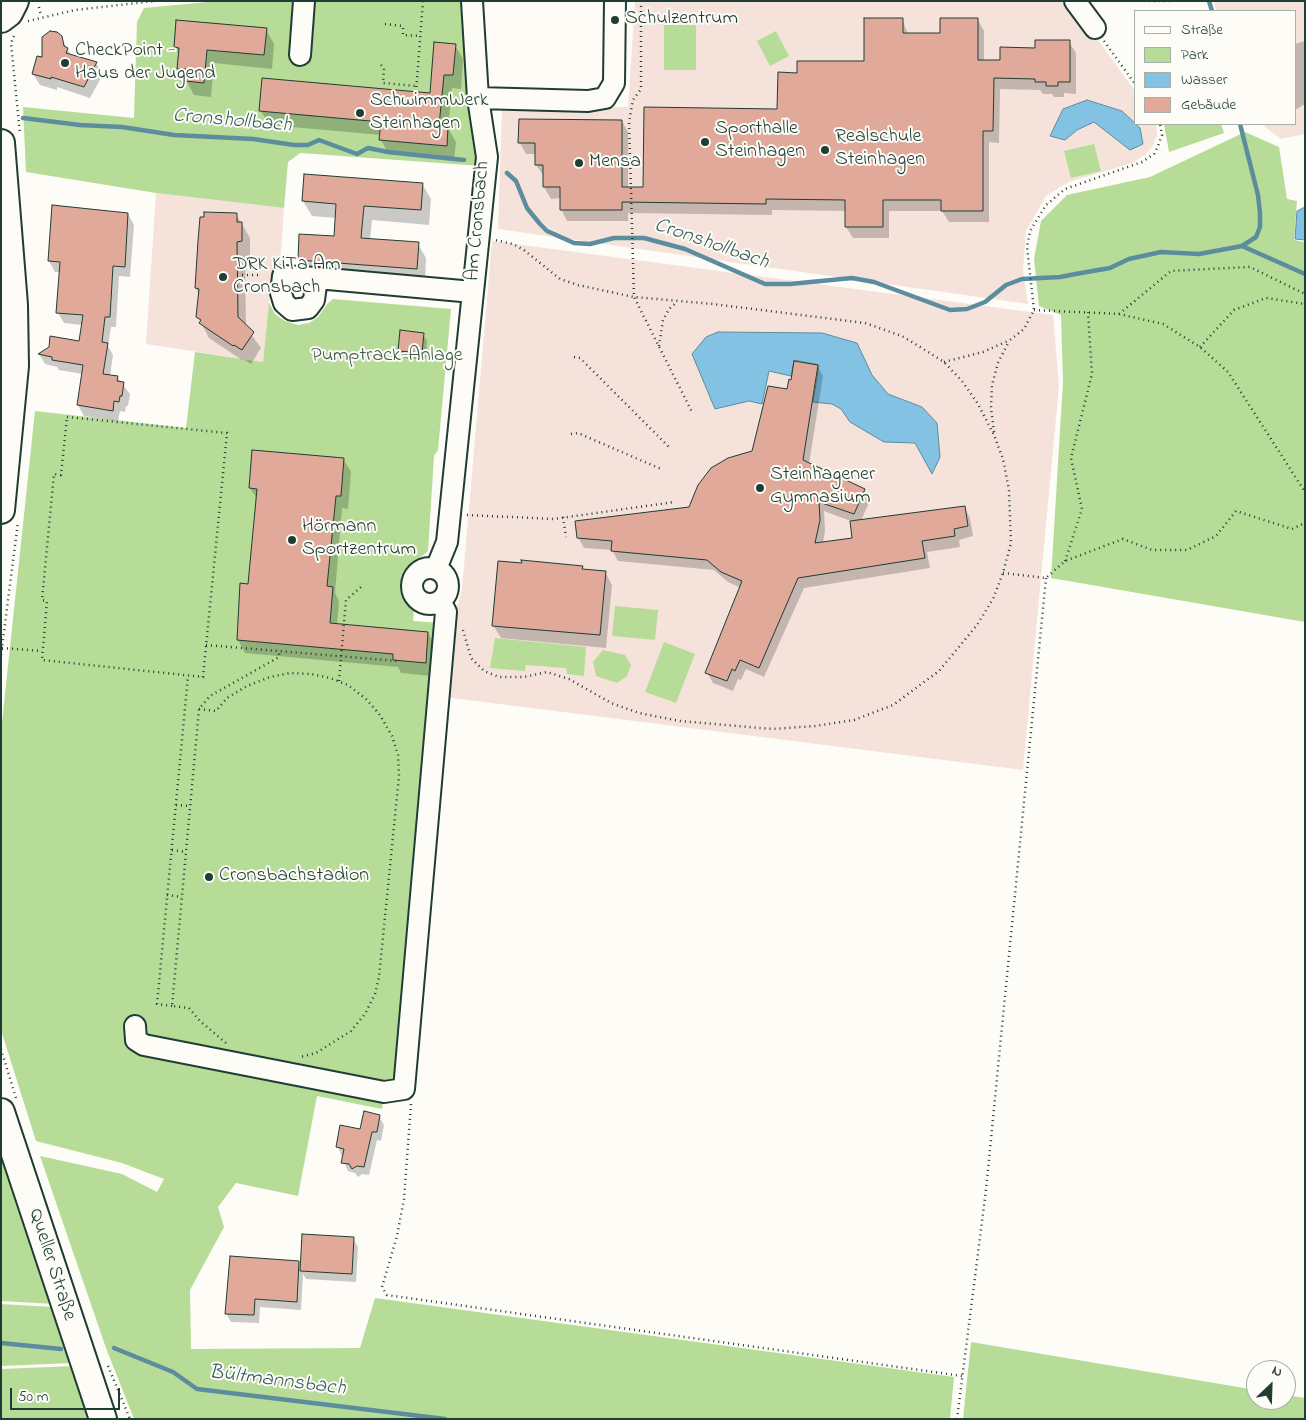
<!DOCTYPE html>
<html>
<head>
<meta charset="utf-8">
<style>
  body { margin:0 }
  #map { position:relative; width:1306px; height:1420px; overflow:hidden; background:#fdfcf7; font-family:"Indie Flower",sans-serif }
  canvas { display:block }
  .frame { position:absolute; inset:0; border:2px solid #1f3d34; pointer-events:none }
  .legend { position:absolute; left:1134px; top:10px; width:162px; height:115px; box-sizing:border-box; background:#fdfcf7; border:1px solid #a4b0a9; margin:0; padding:6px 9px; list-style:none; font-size:15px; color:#1f3d34 }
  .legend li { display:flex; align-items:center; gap:10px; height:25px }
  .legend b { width:25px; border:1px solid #a4b0a9 }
  .north { position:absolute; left:1246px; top:1360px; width:50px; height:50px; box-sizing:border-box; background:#fdfcf7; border:1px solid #a4b0a9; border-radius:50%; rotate:24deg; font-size:14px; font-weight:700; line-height:20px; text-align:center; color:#1f3d34 }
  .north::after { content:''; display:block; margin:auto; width:18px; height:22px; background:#1f3d34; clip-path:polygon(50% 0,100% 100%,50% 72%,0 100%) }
  .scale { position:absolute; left:10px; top:1388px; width:110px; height:22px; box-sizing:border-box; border:2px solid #1f3d34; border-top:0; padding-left:6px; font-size:15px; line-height:18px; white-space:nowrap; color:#1f3d34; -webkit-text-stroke:4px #fdfcf7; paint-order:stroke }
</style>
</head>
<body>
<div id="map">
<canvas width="1306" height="1420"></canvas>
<div class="frame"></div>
<ul class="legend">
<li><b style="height:6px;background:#fdfcf7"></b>Straße</li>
<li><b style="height:14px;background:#b6dc98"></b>Park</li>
<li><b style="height:14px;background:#84c2e4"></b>Wasser</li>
<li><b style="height:14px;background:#e1a999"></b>Gebäude</li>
</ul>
<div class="north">N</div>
<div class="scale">50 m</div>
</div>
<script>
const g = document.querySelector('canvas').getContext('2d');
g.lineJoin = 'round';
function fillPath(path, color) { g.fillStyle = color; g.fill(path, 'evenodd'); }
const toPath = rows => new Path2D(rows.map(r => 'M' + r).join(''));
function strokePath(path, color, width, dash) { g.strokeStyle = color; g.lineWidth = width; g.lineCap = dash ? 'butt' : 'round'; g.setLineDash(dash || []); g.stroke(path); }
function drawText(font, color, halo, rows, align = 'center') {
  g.font = font + ' "Indie Flower",sans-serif'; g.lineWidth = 4; g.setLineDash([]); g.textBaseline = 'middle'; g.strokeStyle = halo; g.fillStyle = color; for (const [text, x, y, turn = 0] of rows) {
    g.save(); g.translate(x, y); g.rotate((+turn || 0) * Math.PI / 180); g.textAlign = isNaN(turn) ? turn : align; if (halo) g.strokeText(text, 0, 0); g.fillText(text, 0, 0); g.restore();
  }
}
fillPath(toPath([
  [635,1,1070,1,1135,91,1135,124,1156,124,1157,135,1153,146,1145,155,1132,163,1069,182,1046,196,1026,231,1023,271,1028,304,498,229,502,106,628,107],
  [1214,1,1305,1,1305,134,1281,139,1261,124,1295,124,1295,11,1216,11],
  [156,193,284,208,280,266,273,266,263,362,146,344],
  [492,241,1053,315,1059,386,1023,770,444,697,450,615,458,604,462,589]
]), '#f5e3db');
fillPath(toPath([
  [218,1,463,1,481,166,300,153,288,162,284,208,156,193,26,172,23,107,134,118,137,22,144,8],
  [664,25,696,25,696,70,664,70],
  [776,31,789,56,770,66,757,41],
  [1164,124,1221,124,1224,133,1169,152],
  [1245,132,1279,147,1287,199,1297,201,1294,240,1305,242,1305,622,1051,578,1063,382,1061,315,1039,306,1034,259,1041,221,1067,195,1150,177],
  [1094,144,1101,171,1071,178,1064,151],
  [333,299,451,309,438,450,434,456,428,551,407,569,402,586,404,600,414,610,413,621,441,623,399,1072,385,1087,382,1109,317,1096,298,1196,236,1183,218,1207,224,1227,190,1290,191,1349,360,1348,375,1298,954,1377,950,1419,134,1419,106,1348,40,1156,122,1174,157,1192,164,1179,122,1163,36,1141,1,1030,1,732,35,411,186,428,195,352,263,362,269,303,275,314,285,321,298,325,309,323,318,317,328,303],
  [615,606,658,610,655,640,612,636],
  [495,638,586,647,584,676,567,674,566,668,526,665,525,671,490,668],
  [664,642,695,654,676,703,645,692],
  [603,650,625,655,631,665,627,676,617,683,596,676,593,662],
  [1,1142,54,1304,1,1301],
  [1,1304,53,1307,72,1363,1,1366],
  [971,1342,1256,1390,1256,1400,1286,1400,1286,1395,1305,1398,1305,1419,963,1419],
  [74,1366,94,1419,1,1419,1,1369]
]), '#b6dc98');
const water = toPath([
  [1087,100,1122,111,1140,128,1143,144,1130,150,1094,122,1077,130,1065,140,1050,136,1063,109,1087,100],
  [1305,207,1305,240,1295,239,1297,211,1305,207],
  [718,332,822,333,857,343,872,375,888,394,922,407,937,423,940,457,932,474,915,443,884,442,850,422,841,409,832,404,813,402,819,365,794,360,791,376,769,371,762,404,749,401,715,409,692,354,706,337,718,332]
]);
fillPath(water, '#84c2e4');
strokePath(water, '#5c8d9e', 1);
fillPath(toPath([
  [902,19,908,34,941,34,978,20,984,31,984,61,1001,62,1036,49,1069,42,1076,53,1076,94,1064,93,1064,97,1054,97,1052,94,1043,94,1040,90,1000,89,999,143,989,142,989,222,949,222,942,211,889,211,889,238,853,238,846,227,846,211,772,210,772,215,628,213,628,221,567,221,561,209,561,198,551,199,544,187,544,176,536,165,536,154,526,154,520,143,622,121,628,132,628,188,645,188,779,110,798,74,865,62],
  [266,30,274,44,272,69,214,63,211,97,194,95,179,68,180,55,175,47],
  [59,34,71,55,96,63,103,74,90,98,57,87,57,90,40,85,33,74],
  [1305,41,1305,104,1295,110,1295,44],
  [455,45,463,59,461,89,452,88,448,128,456,142,454,160,389,154,381,140,381,135,269,125,261,111,431,94],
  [305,176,422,184,431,199,429,225,372,220,370,240,418,244,426,258,425,284,307,275,299,260,301,235,335,238,336,218,312,216,303,201],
  [128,214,134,225,130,277,119,276,116,327,111,327,108,346,113,355,110,376,117,377,130,394,128,406,126,406,125,412,120,411,118,421,84,416,78,405,83,374,59,370,57,367,45,364,39,354,50,347,80,342,82,325,64,323,58,313,60,272,55,272,49,261],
  [236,214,250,238,250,256,245,256,246,327,261,348,251,364,243,359,242,360,209,338,198,317,199,294,196,288],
  [423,334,427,341,426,360,403,358,399,350],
  [817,366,823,376,809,464,864,490,870,500,861,521,964,507,970,518,973,536,959,540,960,547,927,552,930,568,804,588,764,677,746,669,741,680,738,679,733,691,713,683,707,672,741,588,728,582,714,570,618,561,612,550,584,548,578,537,690,508,753,452,792,381],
  [824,511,851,521,853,539,823,543,825,531],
  [344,460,351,472,348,509,342,508,335,593,339,601,337,625,428,633,435,646,432,676,401,673,398,667,245,653,238,640,249,586,257,499,250,488],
  [582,567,584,570,605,572,612,585,606,648,501,638,493,625],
  [379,1116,384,1125,381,1141,377,1140,369,1175,362,1174,358,1177,355,1173,348,1171,338,1147],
  [353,1238,358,1247,356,1282,306,1279,303,1274,301,1310,260,1307,259,1323,231,1322,226,1313,299,1262,301,1267]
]), '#0003');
strokePath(toPath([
  [1209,1,1212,11],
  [23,118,80,125,122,127,174,135,253,139,294,145,308,145,319,140,357,154,368,148,388,152,464,160],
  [1240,124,1258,195,1260,213,1260,227,1256,237,1242,246],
  [507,173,516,181,527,208,540,224,547,231,574,243,590,244,614,238,644,238,685,249,765,284,790,284,852,278,874,282,950,310,967,309,985,302,1006,285,1022,279,1060,277,1081,273,1110,268,1129,259,1161,252,1199,254,1242,246,1305,274],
  [1,1343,61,1349],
  [114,1348,173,1372,197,1389,445,1419]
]), '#5c8d9e', 4.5);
const building = toPath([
  [864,18,903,18,903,33,940,33,940,18,978,18,978,60,1000,60,1000,47,1035,48,1035,40,1070,40,1070,82,1058,82,1058,86,1046,86,1046,82,1035,82,1035,79,994,78,993,131,983,131,983,211,941,211,941,200,883,200,883,227,845,227,845,200,766,199,766,204,622,202,622,210,560,210,560,187,543,187,543,165,535,165,535,143,518,143,519,119,622,120,622,187,643,187,644,107,777,109,778,72,797,73,797,61,864,61,864,18],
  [176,20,267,28,264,55,207,50,204,83,185,81,186,69,177,69,179,48,174,47,176,20],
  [50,31,57,32,62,36,64,46,68,48,66,53,97,62,84,87,51,77,51,79,32,74,37,56,42,57,42,37,50,31],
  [434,42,456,44,453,75,444,75,439,126,448,126,447,146,379,140,381,122,259,111,262,78,430,93,434,42],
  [304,174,423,183,421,210,364,206,361,238,419,242,417,269,298,260,299,234,334,236,336,204,302,201,304,174],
  [52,205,128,213,125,267,113,266,110,317,105,317,102,342,108,343,103,374,118,376,117,381,124,382,122,396,120,396,119,402,114,401,113,411,77,405,83,365,52,360,52,357,38,354,49,347,50,336,79,341,83,315,56,313,60,262,48,261,52,205],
  [204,212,237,213,237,222,242,222,242,241,237,242,238,317,254,332,242,350,234,345,233,346,199,323,201,320,196,317,199,289,195,288,198,241,200,217,204,217,204,212],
  [400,330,424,333,422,353,398,351,400,330],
  [794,361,818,365,803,460,865,489,854,514,819,502,820,520,815,543,852,538,850,521,965,506,968,526,954,529,955,536,922,541,925,558,798,578,759,668,740,660,735,671,732,669,727,681,705,673,742,581,721,572,707,560,611,551,612,541,577,538,575,521,689,507,698,485,711,468,728,458,752,451,768,386,787,389,789,379,791,380,794,361],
  [252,450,344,458,341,496,336,496,327,586,333,587,330,623,428,632,426,663,393,660,393,654,237,640,240,583,248,584,257,489,249,488,252,450],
  [521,560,583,566,582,569,606,571,600,635,492,626,498,561,522,563,521,560],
  [364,1111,380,1115,377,1132,372,1132,364,1167,357,1166,352,1169,349,1164,341,1163,344,1149,336,1147,340,1125,360,1129,364,1111],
  [302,1234,354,1237,352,1274,300,1271,302,1234],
  [230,1256,299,1261,297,1302,255,1299,254,1315,225,1314,230,1256]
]);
fillPath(building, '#e1a999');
strokePath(building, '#1f3d34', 1);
const minor = toPath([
  [1075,1,1095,28],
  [300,55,304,1],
  [478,98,588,101,605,98,614,83,615,1],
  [317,278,314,300,308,308,292,310,284,303,281,293,283,276,317,278,473,292],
  '412 586a18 18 0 1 1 36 0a18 18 0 1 1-36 0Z',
  [436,569,447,542,487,157,478,98,472,1],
  [135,1026,136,1040,144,1045,384,1092,404,1089,446,612,440,601]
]);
const major = toPath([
  [1,19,9,13,15,1],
  [1,143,14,305,15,366,1,510],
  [1,1112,103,1419]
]);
strokePath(minor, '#1f3d34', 24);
strokePath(major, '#1f3d34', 30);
strokePath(toPath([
  [641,1,641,89,633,100,629,122,634,297,692,412],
  [1149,1,1170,1],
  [39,7,41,16],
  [28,21,75,10,155,1],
  [385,24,403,26,403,35,420,36],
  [14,36,11,43,20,134],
  [1104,41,1135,84],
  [381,65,384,68,383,83,416,86],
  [416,92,423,1],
  [237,275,262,275],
  [1034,310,1119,314,1163,324,1200,347,1228,372,1305,492],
  [1119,314,1171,271,1250,267,1305,294],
  [659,346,663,320,669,309,677,302],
  [1200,347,1234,310,1266,298,1305,304],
  [574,357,580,358,669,447],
  [944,362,983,352,1010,340,1024,329,1034,310,1027,247,1030,231,1046,205,1065,189,1142,162,1154,154,1158,146,1162,135,1160,124],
  [67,417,227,433,203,677,42,660,47,601,42,600,54,474,61,475,67,417],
  [994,432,991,408,992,385,998,363,1009,341],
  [571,434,578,433,661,469],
  [467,515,554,519,674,502],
  [563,517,566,537],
  [1065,561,1082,509,1071,458,1092,374,1088,312],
  [1003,573,1046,578,1065,561,1123,539,1152,550,1187,550,1216,536,1236,511,1292,529,1305,523],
  [463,630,471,658,484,671,499,677,524,677,547,672,569,679,611,703,639,713,680,721,772,729,815,726,854,720,893,705,939,671,977,625,993,599,1003,573,1011,543,1009,490,1003,459,994,435,978,404,962,381,944,362,925,350,902,336,865,323,713,304,634,297,578,285,560,279,524,250,513,244,495,240],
  [206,645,397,661],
  [2,648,42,651],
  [1,655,18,522],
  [339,681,346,600,361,587],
  [199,709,216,711,227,698,247,686,270,677,290,673,311,674,330,678,348,685,366,699,380,715,392,736,398,755,399,776,379,977,375,994,365,1014,351,1031,316,1053,300,1057],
  [176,805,190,806],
  [172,850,186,852],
  [167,895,182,897],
  [172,1006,157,1004,188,676],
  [226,1043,200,1021,189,1008,172,1006,199,709,210,696,279,657,279,651],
  [1,1049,16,1098],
  [411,1104,404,1199,397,1236,382,1287,387,1295,962,1376],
  [108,1366,130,1419],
  [957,1419,986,1190,1046,578]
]), '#1f3d34', 2.5, [1, 4]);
strokePath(minor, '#fdfcf7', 20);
strokePath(major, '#fdfcf7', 26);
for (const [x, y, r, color] of [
  [615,20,5,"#1f3d34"],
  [65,63,5,"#1f3d34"],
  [360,113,5,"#1f3d34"],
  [705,142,5,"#1f3d34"],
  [825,150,5,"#1f3d34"],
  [579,163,5,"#1f3d34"],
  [223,277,5,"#1f3d34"],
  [760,488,5,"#1f3d34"],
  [292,540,5,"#1f3d34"],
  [209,877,5,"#1f3d34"]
]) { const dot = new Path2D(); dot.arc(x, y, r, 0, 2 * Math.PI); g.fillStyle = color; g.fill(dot); strokePath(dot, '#fdfcf7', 2); }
drawText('20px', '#1f3d34', '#fdfcf7', [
  ["Schulzentrum",625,20],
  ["CheckPoint -",75,52],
  ["Haus der Jugend",75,75],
  ["SchwimmWerk",370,102],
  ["Steinhagen",370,125],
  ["Sporthalle",715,130],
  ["Steinhagen",715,153],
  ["Realschule",835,138],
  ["Steinhagen",835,161],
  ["Mensa",589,163],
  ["DRK KiTa Am",233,266],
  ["Cronsbach",233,289],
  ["Steinhagener",770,476],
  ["Gymnasium",770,499],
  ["Hörmann",302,528],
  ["Sportzentrum",302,551],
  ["Cronsbachstadion",219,877]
], 'left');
drawText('20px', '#1f3d34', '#fdfcf7', [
  ["Am Cronsbach",479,221,-85],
  ["Queller Straße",51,1265,72]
]);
drawText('20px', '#3d5d48', '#fdfcf7', [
  ["Pumptrack-Anlage",387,357]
]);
drawText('italic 21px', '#385e60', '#fdfcf7', [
  ["Cronshollbach",232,122,5],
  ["Cronshollbach",711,245,19],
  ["Bültmannsbach",277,1382,7]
]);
</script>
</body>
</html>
